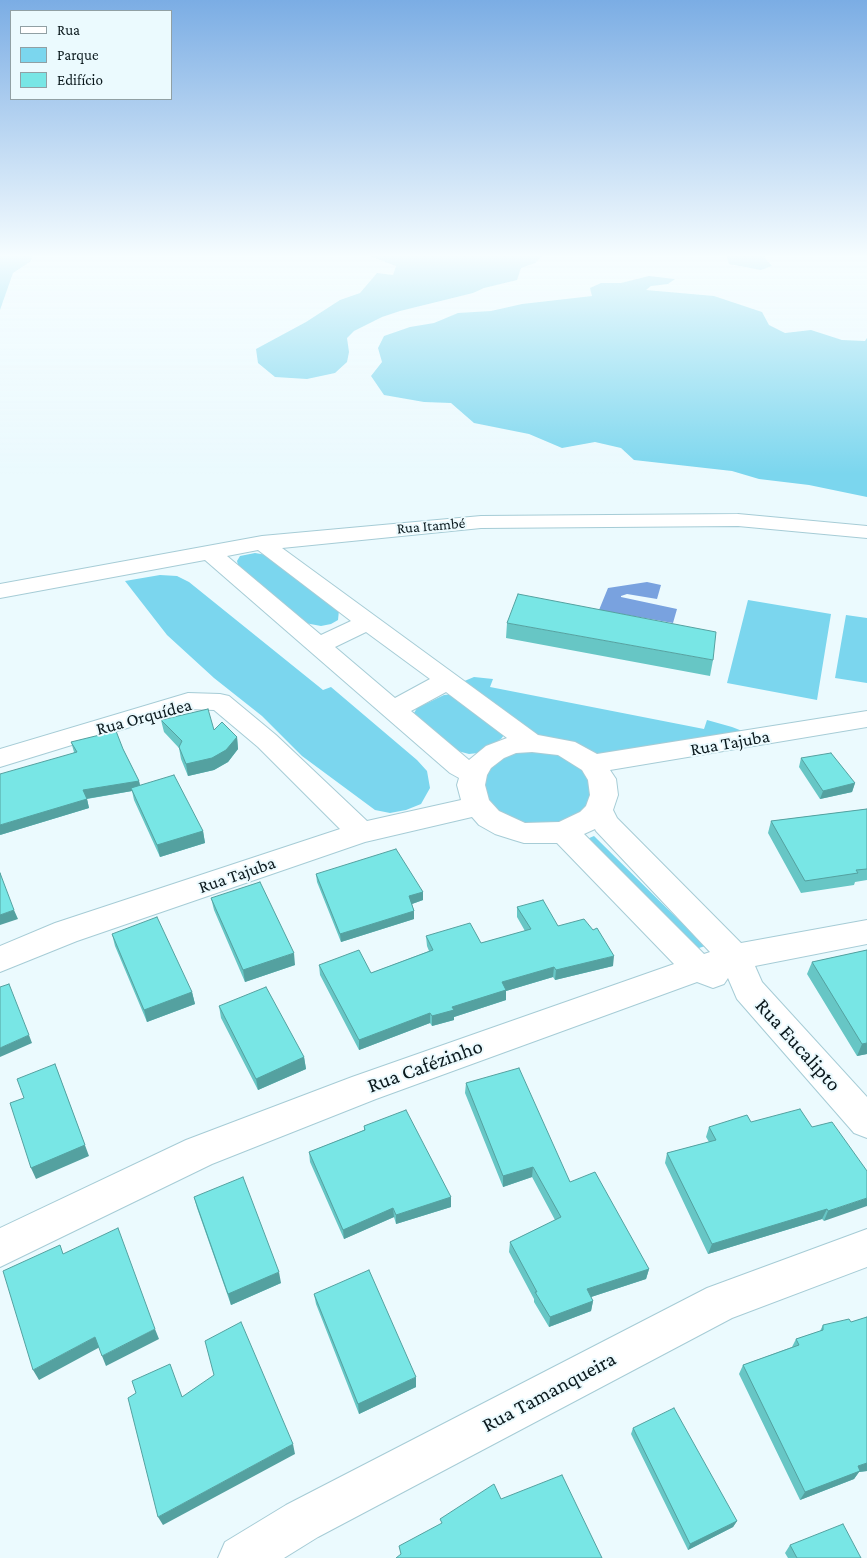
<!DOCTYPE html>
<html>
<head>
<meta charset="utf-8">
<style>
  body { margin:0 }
  #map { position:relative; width:867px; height:1558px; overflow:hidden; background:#ebfafe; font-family:"Crimson Pro",serif }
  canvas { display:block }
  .legend { position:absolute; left:10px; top:10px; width:162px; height:90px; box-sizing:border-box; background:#ebfafe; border:1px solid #91a0a4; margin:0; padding:6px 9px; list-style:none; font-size:15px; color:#0b191d }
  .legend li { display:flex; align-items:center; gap:10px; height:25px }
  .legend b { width:25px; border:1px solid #91a0a4 }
</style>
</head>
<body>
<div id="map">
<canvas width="867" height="1558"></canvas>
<ul class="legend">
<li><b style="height:6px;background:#fff"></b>Rua</li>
<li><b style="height:14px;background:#7bd6ee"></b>Parque</li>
<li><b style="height:14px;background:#78e6e5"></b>Edifício</li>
</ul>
</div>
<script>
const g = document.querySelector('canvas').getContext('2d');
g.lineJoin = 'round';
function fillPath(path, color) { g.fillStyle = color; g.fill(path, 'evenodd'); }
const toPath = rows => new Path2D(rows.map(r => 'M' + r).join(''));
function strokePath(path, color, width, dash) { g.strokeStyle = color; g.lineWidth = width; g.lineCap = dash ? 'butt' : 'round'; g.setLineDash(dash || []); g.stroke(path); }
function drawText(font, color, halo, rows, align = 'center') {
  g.font = font + ' "Crimson Pro",serif'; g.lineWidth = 4; g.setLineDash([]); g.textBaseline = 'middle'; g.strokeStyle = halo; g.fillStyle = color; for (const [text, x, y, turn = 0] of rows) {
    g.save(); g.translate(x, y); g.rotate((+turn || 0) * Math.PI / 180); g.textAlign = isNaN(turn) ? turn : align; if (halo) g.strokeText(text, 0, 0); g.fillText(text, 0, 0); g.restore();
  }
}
fillPath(toPath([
  [0,256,32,256,31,261,13,273,0,310],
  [370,256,542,256,535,263,521,268,517,280,484,288,473,293,400,311,382,317,354,331,347,338,349,352,347,362,335,373,307,379,275,377,258,363,256,349,306,322,340,300,360,293,377,273,393,275,396,266],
  [729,256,765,256,764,257,772,266,761,270,729,264,727,257],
  [649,276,675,279,668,284,651,286,646,290,714,296,762,312,769,325,785,333,811,330,842,340,865,341,867,338,867,497,809,485,759,479,732,471,634,460,621,448,595,442,562,448,529,434,474,423,451,403,424,402,384,395,371,376,382,362,378,348,384,336,410,327,434,323,458,313,491,311,522,304,592,296,590,288,601,283,621,283],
  [255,553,267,555,339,610,338,620,331,624,321,626,305,623,238,565,237,561,240,556],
  [160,575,177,576,189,582,323,690,331,687,417,760,427,771,430,788,421,804,406,810,390,813,375,810,302,756,262,716,214,678,167,635,125,581],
  [748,600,831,614,817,700,727,683],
  [846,615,867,618,867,683,835,678],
  [474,677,493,679,490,687,704,729,707,720,732,727,750,734,592,756,534,736,462,682],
  [453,694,504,735,501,739,478,753,469,754,454,750,414,718,414,713,417,708,444,695],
  [518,750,566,755,588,773,592,806,554,827,517,823,489,810,482,775,487,765],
  [594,836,705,946,693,950,587,839]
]), '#7bd6ee');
fillPath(toPath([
  [647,582,661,585,657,599,627,594,621,596,621,597,677,609,673,623,599,610,608,588]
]), '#79a2df');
const minor = toPath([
  [738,514,867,526,867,538,738,526,481,528,282,548,538,735,575,742,597,754,867,711,867,727,610,770,616,779,618,795,613,810,617,818,741,943,867,920,867,944,755,966,762,982,867,1097,867,1138,854,1133,737,999,728,978,724,984,713,988,697,982,376,1099,212,1164,0,1267,0,1228,186,1140,352,1077,674,964,557,843,524,843,514,840,495,834,479,825,472,817,365,842,77,941,0,972,0,946,55,923,340,829,258,747,214,710,189,709,0,767,0,749,188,693,220,694,229,696,276,735,367,821,461,800,457,785,459,778,450,773,205,560,0,598,0,584,262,536,481,516,738,514],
  [258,550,351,621,321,635,227,556,258,550],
  [366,632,430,679,395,698,335,647,366,632],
  [446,692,507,738,486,746,469,760,411,711,446,692],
  [532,752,558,755,582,770,588,780,590,795,586,806,580,812,559,822,525,823,499,811,489,800,485,785,487,775,491,768,504,758,516,753,532,752],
  [595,829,596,831,710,952,704,954,584,834,595,829],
  [867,1229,867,1267,732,1318,318,1537,284,1558,218,1558,225,1542,286,1505,707,1288,867,1229]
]);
strokePath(minor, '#a6ccd6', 2);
fillPath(minor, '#fff');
fillPath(toPath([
  [507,623,713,660,710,676,506,638],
  [161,720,214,730,237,737,238,749,228,762,214,770,188,776,181,759,179,748,164,732],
  [71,742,123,749,139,781,140,785,203,831,205,843,160,857,134,800,132,791,87,799,89,808,0,835,74,752],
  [801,758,855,783,852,792,820,799,799,767],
  [867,809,867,880,855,882,854,885,801,893,768,833,771,821],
  [316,874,423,892,423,900,412,904,414,911,414,919,341,942,317,882],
  [211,898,295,965,245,982,214,910],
  [517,907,558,926,613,966,555,980,553,977,506,991,506,1000,454,1017,454,1020,432,1026,430,1023,359,1050,320,975,319,965,371,973,429,951,427,946,426,936,481,943,525,931,517,917],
  [112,934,192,992,195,1004,147,1022,115,946],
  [867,950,867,1054,857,1056,807,974,812,962],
  [219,1006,304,1057,306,1069,258,1090,221,1018],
  [466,1083,570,1182,649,1269,646,1279,591,1297,593,1301,591,1311,549,1327,534,1302,534,1299,509,1252,510,1242,555,1220,532,1177,503,1187,465,1093],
  [751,1122,812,1127,867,1171,824,1221,822,1219,708,1254,665,1163,667,1153,709,1142,706,1137,709,1127],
  [364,1126,451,1197,451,1207,396,1224,394,1217,344,1239,310,1162,309,1152,364,1130],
  [194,1197,281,1283,231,1305,197,1208],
  [314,1294,416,1387,359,1414,316,1304],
  [867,1317,867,1471,859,1472,854,1479,800,1500,739,1374,743,1365,792,1347,796,1339,820,1331,823,1325,851,1322],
  [633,1428,737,1521,733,1527,688,1550,631,1434],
  [790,1545,861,1558,788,1558,785,1553]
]), '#67c6c5');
fillPath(toPath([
  [237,737,238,749,228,762,214,770,188,776,186,764],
  [139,781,141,790,131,788,132,791,85,799,83,790],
  [855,783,852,792,820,799,823,791],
  [87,799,89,808,0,835,0,825],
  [203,831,205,843,160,857,157,845],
  [423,892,423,900,409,905,409,896],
  [14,910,18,919,0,925,0,915],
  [414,911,414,919,341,942,340,934],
  [294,953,295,965,245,982,243,970],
  [614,956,613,966,555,980,556,970],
  [554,967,553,977,506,991,506,1000,454,1017,454,1020,432,1026,432,1016,452,1007,502,982],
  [192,992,195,1004,147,1022,144,1010],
  [430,1013,430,1023,359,1050,359,1040],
  [29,1035,32,1043,0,1057,0,1048],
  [867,1043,867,1054,857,1056,862,1044],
  [304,1057,306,1069,258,1090,256,1079],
  [55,1064,89,1156,36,1179,31,1168],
  [533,1167,532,1177,503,1187,503,1176],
  [451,1197,451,1207,396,1224,396,1215],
  [867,1198,867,1206,824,1221,828,1211],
  [393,1208,394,1217,344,1239,343,1230],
  [827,1209,822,1219,708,1254,712,1244],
  [649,1269,646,1279,585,1299,587,1289],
  [279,1272,281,1283,231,1305,228,1294],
  [593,1301,591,1311,549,1327,550,1317],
  [155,1329,159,1339,106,1366,102,1356],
  [95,1337,100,1347,39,1380,33,1370],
  [416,1377,416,1387,359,1414,358,1404],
  [293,1444,295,1454,163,1525,158,1517],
  [867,1463,867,1471,859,1472,854,1479,800,1500,805,1492,858,1466],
  [737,1521,733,1527,688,1550,690,1544]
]), '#54a1a0');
const building = toPath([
  [518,594,716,632,713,660,507,623,518,594],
  [208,709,214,730,222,722,237,737,226,750,212,758,186,764,179,747,182,741,161,720,208,709],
  [116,731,123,749,139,781,83,790,87,799,0,825,0,774,77,752,71,742,116,731],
  [831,753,855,783,823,791,801,758,831,753],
  [174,775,203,831,157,845,131,788,174,775],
  [867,809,867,869,856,870,858,873,805,881,771,821,867,809],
  [396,849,423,892,409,896,414,911,340,934,316,874,396,849],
  [0,873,14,910,0,915,0,873],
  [260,882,294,953,243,970,211,898,260,882],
  [543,900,558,926,584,919,593,930,597,928,614,956,556,970,554,967,502,982,506,990,452,1007,454,1010,432,1016,430,1013,359,1040,319,965,359,950,371,973,433,950,426,936,470,923,481,943,531,929,517,907,543,900],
  [157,917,192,992,144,1010,112,934,157,917],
  [867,950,867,1043,862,1044,812,962,867,950],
  [9,984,29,1035,0,1048,0,987,9,984],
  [266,987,304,1057,256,1079,219,1006,266,987],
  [55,1064,85,1145,31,1168,10,1103,24,1098,17,1079,55,1064],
  [519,1068,570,1182,595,1172,649,1269,587,1289,593,1301,550,1317,535,1292,537,1292,510,1242,561,1217,533,1167,503,1176,466,1083,519,1068],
  [800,1109,812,1127,832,1122,867,1171,867,1198,828,1211,827,1209,712,1244,667,1153,716,1140,709,1127,747,1115,751,1122,800,1109],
  [406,1110,451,1197,396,1215,393,1208,343,1230,309,1152,365,1130,364,1126,406,1110],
  [243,1177,279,1272,228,1294,194,1197,243,1177],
  [118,1228,155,1329,102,1356,95,1337,33,1370,3,1271,60,1245,63,1254,118,1228],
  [369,1270,416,1377,358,1404,314,1294,369,1270],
  [867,1317,867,1463,858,1466,860,1471,805,1492,743,1365,799,1345,796,1339,823,1330,823,1325,849,1319,851,1322,867,1317],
  [241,1322,293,1444,158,1517,128,1398,136,1393,132,1381,170,1364,182,1397,214,1375,205,1341,241,1322],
  [674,1408,737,1521,690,1544,633,1428,674,1408],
  [562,1475,602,1558,396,1558,401,1554,399,1546,442,1523,440,1519,494,1484,501,1499,562,1475],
  [843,1524,861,1558,797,1558,790,1545,843,1524]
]);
fillPath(building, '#78e6e5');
strokePath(building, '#54a1a0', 1);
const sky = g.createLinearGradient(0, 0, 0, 474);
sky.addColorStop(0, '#7bade4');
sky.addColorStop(0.54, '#f6fdff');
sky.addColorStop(1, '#f6fdff00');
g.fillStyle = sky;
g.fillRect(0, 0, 867, 474);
drawText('15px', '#0b191d', '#ebfafe', [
  ["Rua Itambé",431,526,-5]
]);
drawText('18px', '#0b191d', '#ebfafe', [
  ["Rua Orquídea",144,717,-15],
  ["Rua Tajuba",730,743,-10],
  ["Rua Tajuba",237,875,-19]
]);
drawText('21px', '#0b191d', '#ebfafe', [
  ["Rua Eucalipto",798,1045,48],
  ["Rua Cafézinho",425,1066,-20],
  ["Rua Tamanqueira",549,1392,-28]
]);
</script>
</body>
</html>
